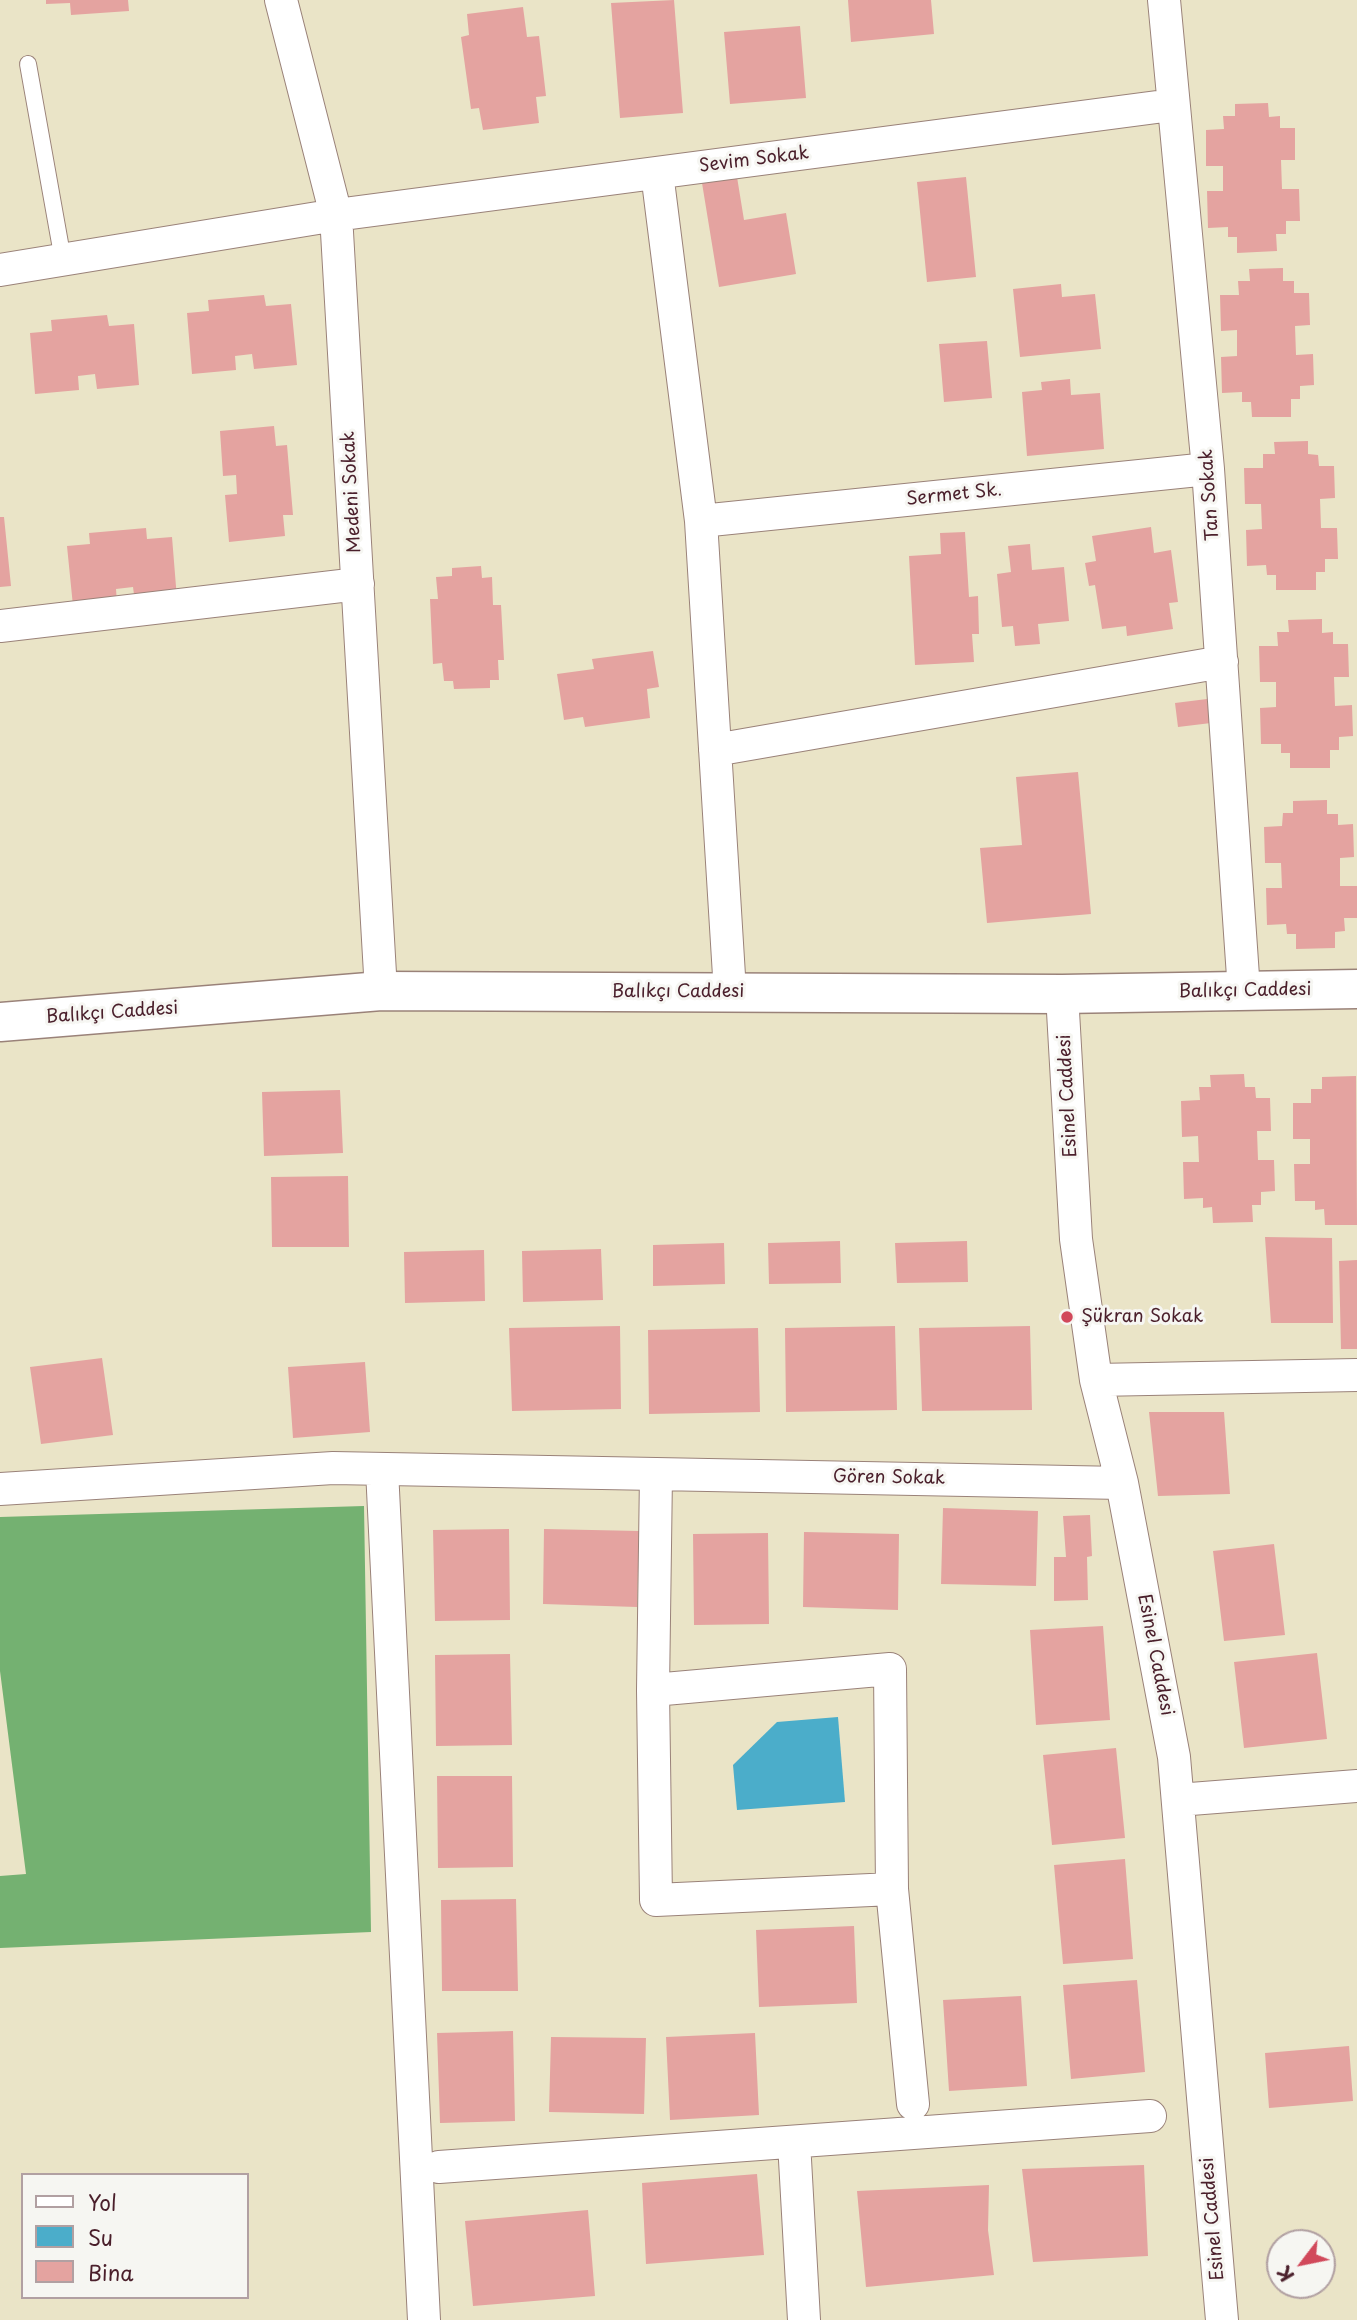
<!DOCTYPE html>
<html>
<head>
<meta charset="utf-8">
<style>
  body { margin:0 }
  #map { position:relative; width:1357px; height:2320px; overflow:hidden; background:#eae4c7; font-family:"Playpen Sans",sans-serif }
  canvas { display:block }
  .legend { position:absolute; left:21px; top:2173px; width:228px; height:126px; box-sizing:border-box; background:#f6f6f2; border:2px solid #b1a0a2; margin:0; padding:9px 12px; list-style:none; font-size:21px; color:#4a1f2b }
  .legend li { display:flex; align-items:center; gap:14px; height:35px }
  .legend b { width:35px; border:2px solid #b1a0a2 }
  .north { position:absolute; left:1266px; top:2229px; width:70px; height:70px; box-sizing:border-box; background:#f6f6f2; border:2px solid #b1a0a2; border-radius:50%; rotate:238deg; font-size:19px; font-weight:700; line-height:28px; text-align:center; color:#4a1f2b }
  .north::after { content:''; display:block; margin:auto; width:24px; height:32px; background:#d1495b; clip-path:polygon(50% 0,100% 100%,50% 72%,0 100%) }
</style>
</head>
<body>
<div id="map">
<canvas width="1357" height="2320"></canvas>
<ul class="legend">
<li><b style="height:9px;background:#fff"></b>Yol</li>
<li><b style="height:19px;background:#4badca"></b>Su</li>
<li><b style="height:19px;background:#e4a3a0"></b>Bina</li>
</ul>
<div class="north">K</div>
</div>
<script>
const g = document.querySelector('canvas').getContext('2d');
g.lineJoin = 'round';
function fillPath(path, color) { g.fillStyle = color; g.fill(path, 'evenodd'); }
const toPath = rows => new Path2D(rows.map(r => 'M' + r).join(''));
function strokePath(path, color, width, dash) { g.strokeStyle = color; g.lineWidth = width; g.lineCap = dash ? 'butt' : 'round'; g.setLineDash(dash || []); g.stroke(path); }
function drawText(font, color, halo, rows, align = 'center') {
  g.font = font + ' "Playpen Sans",sans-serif'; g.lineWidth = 6; g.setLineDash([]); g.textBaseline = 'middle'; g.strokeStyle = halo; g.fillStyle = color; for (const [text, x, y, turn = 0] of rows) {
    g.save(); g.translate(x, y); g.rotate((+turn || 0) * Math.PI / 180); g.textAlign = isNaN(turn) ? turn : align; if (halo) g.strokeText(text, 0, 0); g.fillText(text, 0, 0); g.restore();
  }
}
fillPath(toPath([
  [364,1506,371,1932,0,1948,0,1876,26,1874,0,1671,0,1517]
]), '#74b171');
fillPath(toPath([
  [838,1717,845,1802,737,1810,733,1765,777,1722]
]), '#4badca');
fillPath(toPath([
  [46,0,128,0,129,11,71,15,70,3,46,4],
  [674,0,683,113,620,118,611,3],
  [848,0,931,0,934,34,851,42],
  [523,7,527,37,539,36,546,96,536,97,539,123,483,130,479,108,471,109,461,37,469,35,467,14],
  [800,26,806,98,730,104,724,32],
  [1268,103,1269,117,1280,116,1280,128,1295,128,1295,160,1281,160,1282,189,1299,189,1300,221,1286,221,1286,234,1276,234,1277,251,1237,253,1237,237,1228,237,1228,227,1208,228,1207,191,1223,191,1223,166,1206,166,1206,130,1224,129,1223,116,1235,116,1235,104],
  [737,177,744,220,786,213,796,274,719,287,702,183],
  [966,177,976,277,927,282,917,182],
  [1283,268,1283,281,1294,281,1294,293,1309,293,1310,325,1295,326,1296,355,1313,354,1314,385,1300,386,1300,399,1291,399,1291,417,1252,417,1251,402,1242,402,1242,392,1222,393,1221,357,1237,356,1237,330,1221,331,1220,295,1239,295,1238,281,1250,281,1249,269],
  [1061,284,1062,297,1095,294,1101,349,1020,357,1013,289],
  [264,295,266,306,291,304,297,365,254,369,252,354,235,356,236,370,192,374,187,313,209,311,208,300],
  [107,315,109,326,134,324,139,385,97,389,95,374,78,376,79,390,35,394,30,333,52,331,51,320],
  [987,341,992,398,944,402,939,344],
  [1070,379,1071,395,1100,393,1104,449,1027,456,1022,392,1042,390,1041,382],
  [274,426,276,446,287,445,293,515,283,515,285,536,229,542,225,495,237,494,236,475,223,476,220,431],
  [1308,441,1308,454,1318,455,1319,466,1334,466,1335,498,1320,499,1321,528,1337,528,1338,559,1325,559,1325,572,1316,572,1316,590,1276,590,1276,575,1267,575,1266,565,1247,566,1246,530,1262,529,1261,504,1245,504,1244,468,1263,468,1263,454,1275,454,1274,442],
  [0,517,4,517,11,586,0,587],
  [1151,527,1154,553,1171,550,1178,602,1169,603,1173,629,1127,636,1126,626,1102,629,1095,585,1089,586,1085,563,1096,561,1092,536],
  [146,528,147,539,172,537,177,599,135,602,133,587,116,589,117,603,73,606,67,546,90,544,89,533],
  [965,532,969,597,978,596,979,634,972,634,974,662,915,665,909,556,941,554,940,533],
  [1030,544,1032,570,1064,567,1069,621,1038,624,1040,644,1015,646,1013,626,1002,627,997,574,1011,572,1008,546],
  [481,566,482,578,492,577,493,605,501,605,504,660,498,660,499,680,490,680,490,688,454,689,453,681,444,681,442,663,433,664,430,599,438,599,436,577,452,576,452,568],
  [1322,619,1322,633,1333,632,1333,644,1348,644,1349,677,1334,677,1335,706,1352,705,1353,736,1339,737,1339,750,1330,750,1330,768,1290,768,1290,753,1281,753,1281,744,1261,744,1260,708,1276,707,1276,682,1260,682,1259,646,1278,646,1277,632,1289,632,1288,620],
  [653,651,659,687,647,689,650,718,585,727,583,717,564,720,557,674,594,669,592,659],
  [1207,699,1211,723,1178,727,1175,703],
  [1078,772,1091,914,987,923,980,848,1022,845,1016,777],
  [1327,800,1327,814,1338,814,1338,825,1353,824,1354,857,1340,858,1340,886,1357,886,1357,918,1344,918,1345,931,1335,932,1335,948,1296,949,1296,934,1287,934,1286,924,1267,925,1266,888,1282,888,1281,863,1265,863,1264,827,1282,826,1283,813,1293,813,1293,801],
  [1244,1074,1245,1087,1255,1087,1256,1098,1270,1098,1271,1131,1257,1131,1258,1160,1274,1160,1275,1191,1261,1192,1261,1205,1252,1205,1253,1222,1213,1223,1212,1207,1203,1208,1203,1198,1184,1199,1183,1162,1199,1162,1198,1136,1182,1137,1181,1101,1200,1100,1199,1087,1211,1087,1210,1075],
  [1356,1076,1357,1225,1325,1225,1324,1209,1315,1210,1315,1201,1295,1201,1294,1164,1310,1164,1310,1139,1293,1139,1293,1103,1311,1103,1311,1089,1322,1089,1322,1077],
  [340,1090,343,1153,264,1156,262,1092],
  [348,1176,349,1247,272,1247,271,1177],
  [1265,1237,1332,1238,1333,1323,1271,1323],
  [840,1241,841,1283,769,1284,768,1243],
  [967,1241,968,1282,897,1283,895,1243],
  [724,1243,725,1284,653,1286,653,1245],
  [601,1249,603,1300,523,1302,522,1251],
  [484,1250,485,1301,405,1303,404,1252],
  [1357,1260,1357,1349,1341,1349,1339,1261],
  [620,1326,621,1409,512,1411,509,1328],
  [895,1326,897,1410,786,1412,785,1328],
  [1030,1326,1032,1410,922,1411,919,1328],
  [758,1328,760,1412,649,1414,648,1330],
  [102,1358,113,1435,41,1444,30,1367],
  [365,1362,370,1432,293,1438,288,1367],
  [1149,1412,1224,1412,1230,1494,1158,1496],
  [943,1508,1038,1511,1036,1586,941,1584],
  [1090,1515,1092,1556,1087,1557,1088,1600,1054,1601,1054,1557,1066,1557,1063,1516],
  [509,1529,510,1620,435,1621,433,1530],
  [544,1529,639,1531,637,1607,543,1604],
  [804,1532,899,1534,898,1610,803,1607],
  [768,1533,769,1624,694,1625,693,1534],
  [1274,1544,1285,1635,1224,1641,1213,1551],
  [1103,1626,1110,1720,1036,1725,1030,1630],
  [1317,1653,1327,1739,1244,1748,1234,1662],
  [510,1654,512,1745,436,1746,435,1655],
  [1116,1748,1125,1838,1052,1845,1043,1755],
  [437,1776,512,1776,513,1867,438,1868],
  [1125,1859,1133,1959,1063,1964,1054,1865],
  [516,1899,518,1991,442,1991,441,1900],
  [854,1926,857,2003,759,2007,756,1930],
  [1137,1980,1145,2072,1071,2079,1063,1985],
  [1021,1996,1027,2086,949,2091,943,2000],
  [513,2031,515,2121,440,2123,437,2033],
  [755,2033,759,2115,670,2120,666,2037],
  [551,2037,646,2038,644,2114,549,2112],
  [1349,2046,1353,2101,1269,2108,1265,2053],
  [1144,2165,1148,2256,1033,2262,1022,2169],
  [757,2174,764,2255,646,2264,642,2183],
  [989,2185,988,2230,994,2275,866,2287,857,2191],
  [588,2210,595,2296,473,2306,465,2221]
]), '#e4a3a0');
const service = toPath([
  [28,64,63,260]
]);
const minor = toPath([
  [281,0,336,215,381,991],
  [1164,0,1208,469,1244,991],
  [657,173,701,521,730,992],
  [0,270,336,215,1172,105],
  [701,521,1208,469],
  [0,626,358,584],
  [715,750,1222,662],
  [1062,994,1076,1239,1096,1380,1122,1483,1174,1757,1222,2320],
  [1096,1380,1357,1375],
  [382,1470,424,2320],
  [656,1474,1122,1483],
  [0,1489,333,1468,656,1474,653,1690,656,1900,892,1889,890,1669,653,1690],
  [1178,1800,1357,1786],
  [892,1889,913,2104],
  [794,2142,804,2320],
  [439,2167,1150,2116]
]);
const secondary = toPath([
  [0,1022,381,991,1062,994,1357,989]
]);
strokePath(service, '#9a8279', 18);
strokePath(minor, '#9a8279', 34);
strokePath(secondary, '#9a8279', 41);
strokePath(service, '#fff', 16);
strokePath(minor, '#fff', 32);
strokePath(secondary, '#fff', 38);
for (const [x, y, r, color] of [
  [1067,1317,7,"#d1495b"]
]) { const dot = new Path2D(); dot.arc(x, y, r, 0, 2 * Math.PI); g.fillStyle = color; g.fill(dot); strokePath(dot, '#f6f6f2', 2.5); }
drawText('18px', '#4a1f2b', '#f6f6f2', [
  ["Sevim Sokak",754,160,-7],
  ["Medeni Sokak",352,492,-93],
  ["Sermet Sk.",954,495,-6],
  ["Tan Sokak",1210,495,-94],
  ["Balıkçı Caddesi",1245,991,-1],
  ["Balıkçı Caddesi",678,992],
  ["Balıkçı Caddesi",112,1013,-4],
  ["Esinel Caddesi",1068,1096,-93],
  ["Gören Sokak",889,1478,1],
  ["Esinel Caddesi",1155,1655,79],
  ["Esinel Caddesi",1213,2219,-95]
]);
drawText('18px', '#4a1f2b', '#f6f6f2', [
  ["Şükran Sokak",1081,1317]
], 'left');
</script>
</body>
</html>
